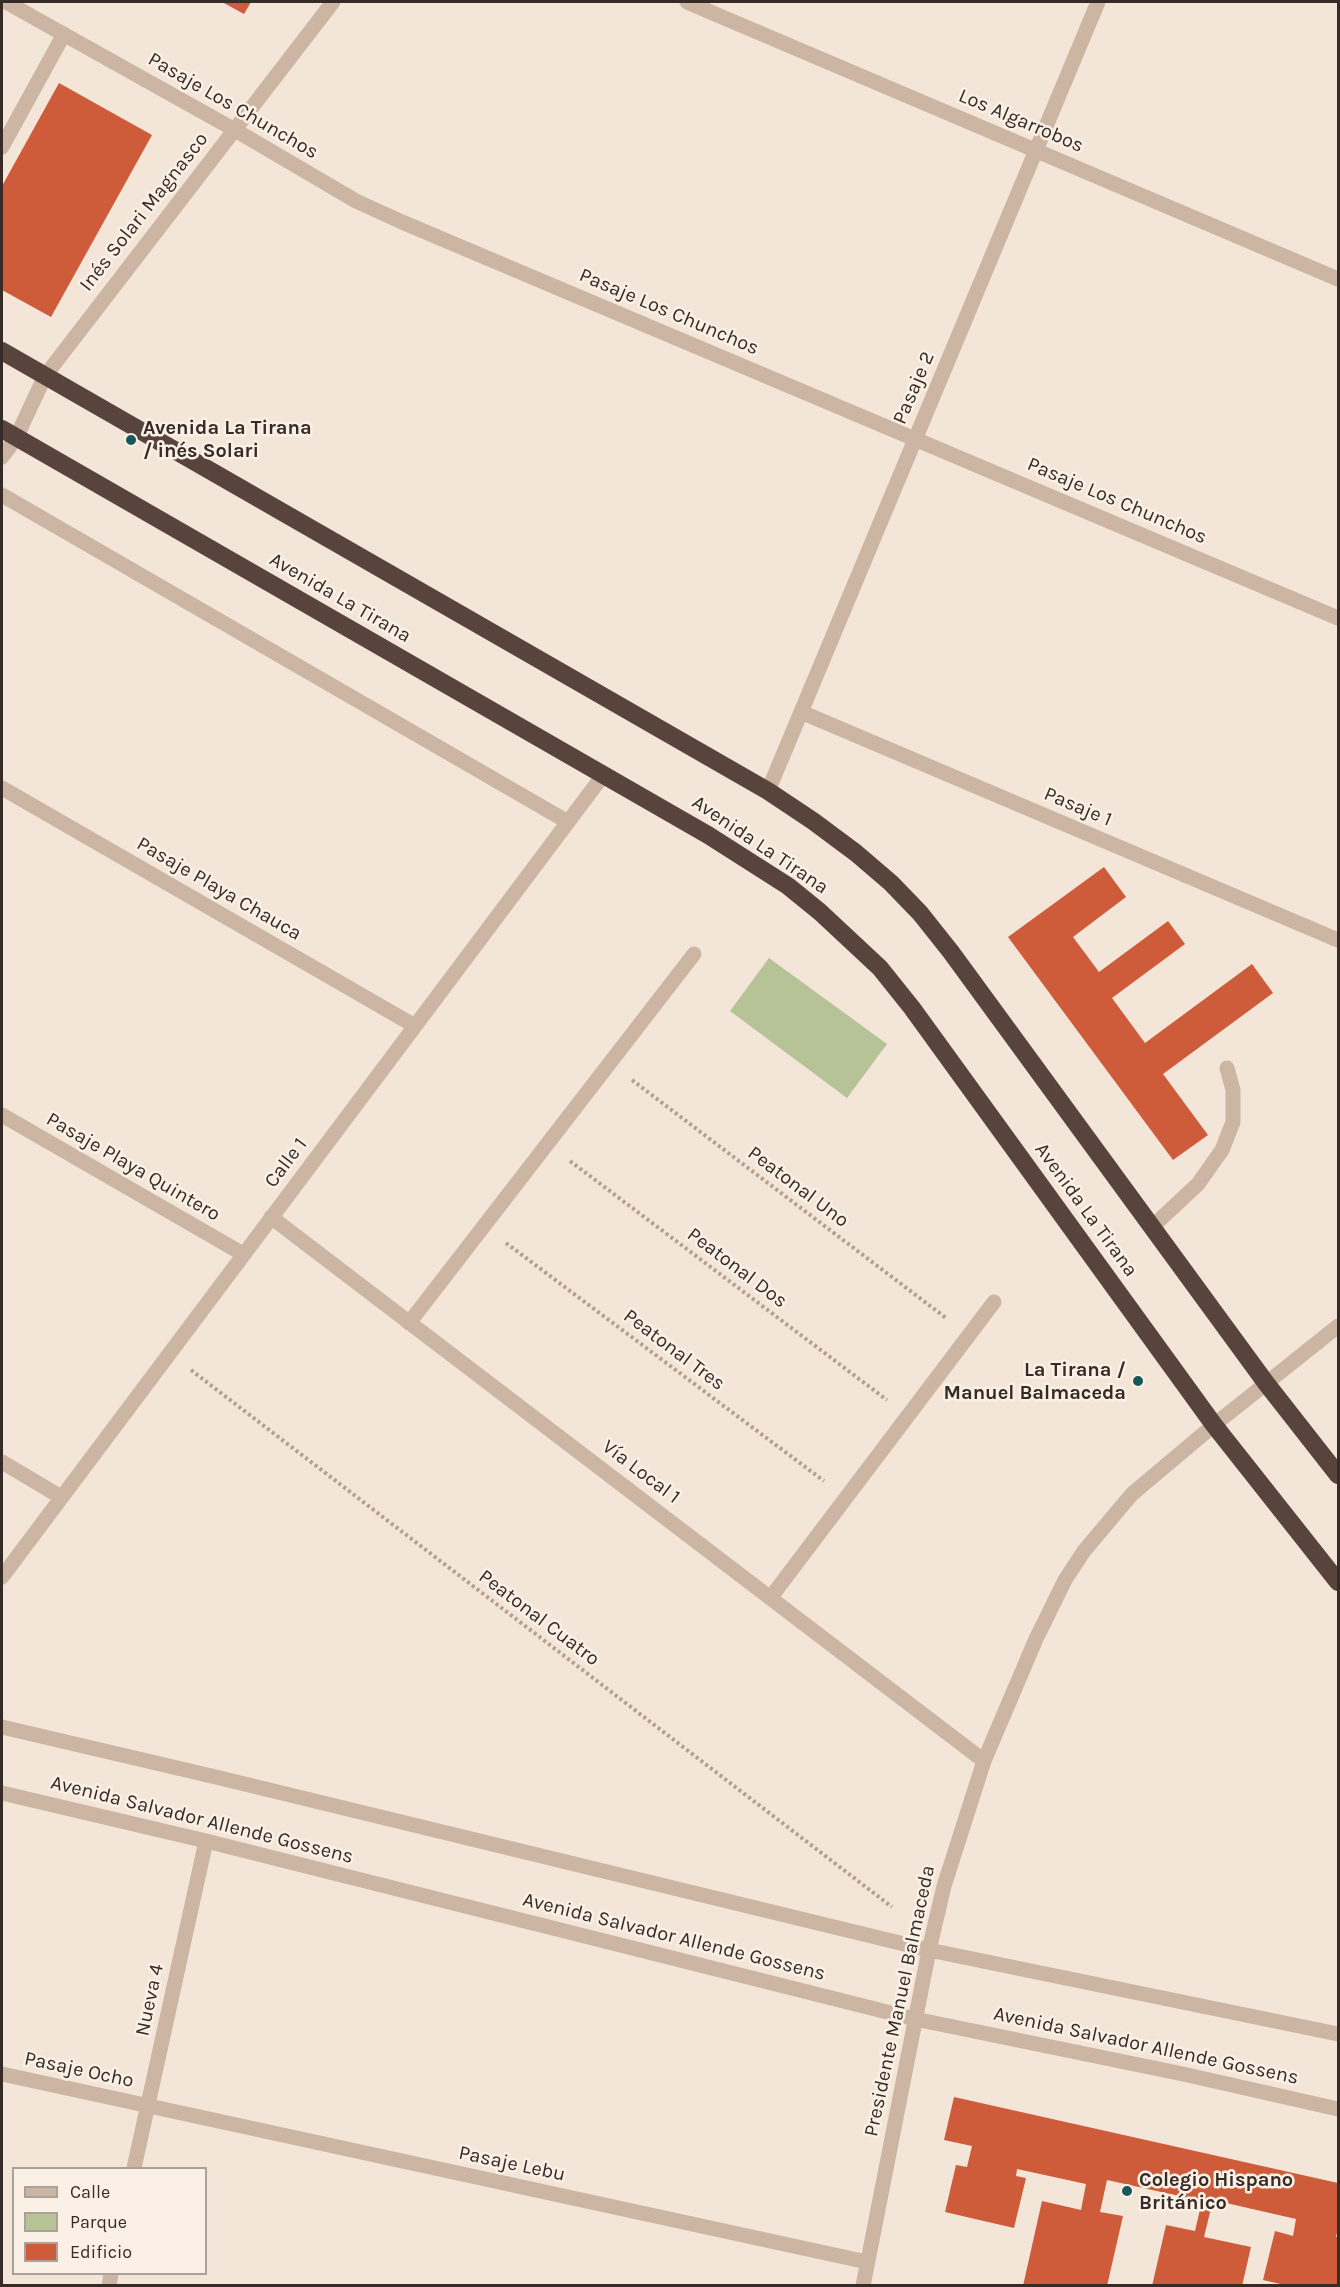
<!DOCTYPE html>
<html>
<head>
<meta charset="utf-8">
<style>
  body { margin:0 }
  #map { position:relative; width:1340px; height:2287px; overflow:hidden; background:#f3e6d8; font-family:Karla,sans-serif }
  canvas { display:block }
  .frame { position:absolute; inset:0; border:3px solid #362b26; pointer-events:none }
  .legend { position:absolute; left:12px; top:2167px; width:195px; height:108px; box-sizing:border-box; background:#faf0e5; border:2px solid #aca199; margin:0; padding:8px 10px; list-style:none; font-size:18px; color:#362b26 }
  .legend li { display:flex; align-items:center; gap:12px; height:30px }
  .legend b { width:30px; border:2px solid #aca199 }
</style>
</head>
<body>
<div id="map">
<canvas width="1340" height="2287"></canvas>
<div class="frame"></div>
<ul class="legend">
<li><b style="height:8px;background:#ccb5a3"></b>Calle</li>
<li><b style="height:16px;background:#b5c397"></b>Parque</li>
<li><b style="height:16px;background:#ce5c3b"></b>Edificio</li>
</ul>
</div>
<script>
const g = document.querySelector('canvas').getContext('2d');
g.lineJoin = 'round';
function fillPath(path, color) { g.fillStyle = color; g.fill(path, 'evenodd'); }
const toPath = rows => new Path2D(rows.map(r => 'M' + r).join(''));
function strokePath(path, color, width, dash) { g.strokeStyle = color; g.lineWidth = width; g.lineCap = dash ? 'butt' : 'round'; g.setLineDash(dash || []); g.stroke(path); }
function drawText(font, color, halo, rows, align = 'center') {
  g.font = font + ' Karla,sans-serif'; g.lineWidth = 5; g.setLineDash([]); g.textBaseline = 'middle'; g.strokeStyle = halo; g.fillStyle = color; for (const [text, x, y, turn = 0] of rows) {
    g.save(); g.translate(x, y); g.rotate((+turn || 0) * Math.PI / 180); g.textAlign = isNaN(turn) ? turn : align; if (halo) g.strokeText(text, 0, 0); g.fillText(text, 0, 0); g.restore();
  }
}
fillPath(toPath([
  [769,958,887,1044,847,1098,730,1011]
]), '#b5c397');
fillPath(toPath([
  [222,2,251,2,244,14],
  [59,83,152,135,51,317,2,290,2,186],
  [1104,867,1126,897,1073,937,1099,972,1168,921,1185,944,1112,998,1145,1043,1252,964,1273,993,1163,1074,1208,1135,1173,1160,1008,937],
  [954,2097,1338,2183,1338,2229,1336,2237,1338,2237,1338,2286,1289,2286,1263,2280,1275,2231,1293,2236,1296,2219,1213,2200,1204,2237,1251,2247,1242,2286,1152,2286,1166,2225,1195,2231,1202,2201,1107,2180,1100,2212,1123,2216,1107,2286,1023,2286,1042,2201,1081,2210,1086,2184,1017,2169,1016,2176,1026,2178,1014,2228,945,2212,956,2165,967,2167,972,2146,944,2140]
]), '#ce5c3b');
strokePath(toPath([
  [632,1080,946,1318],
  [570,1161,887,1400],
  [506,1243,824,1481],
  [191,1370,892,1907]
]), '#b79f8e', 4, [3, 3]);
strokePath(toPath([
  [6,2,235,130,356,201,402,222,1338,618],
  [687,2,1338,279],
  [2,147,64,34],
  [2,457,16,438,45,376,333,2],
  [2,495,568,822],
  [801,712,1338,940],
  [2,788,415,1026],
  [768,791,1098,2],
  [2,1115,243,1254],
  [271,1217,984,1761],
  [1152,1227,1198,1184,1222,1150,1233,1122,1233,1090,1227,1068],
  [409,1323,694,954],
  [2,1462,61,1497],
  [2,1577,604,774],
  [771,1597,994,1302],
  [2,1727,220,1778,929,1950,1338,2034],
  [2,1793,206,1841,915,2019,1183,2074,1338,2109],
  [2,2074,867,2262],
  [134,2168,206,1841],
  [109,2286,111,2274],
  [863,2286,929,1950,944,1886,984,1761,1036,1639,1065,1580,1084,1551,1132,1494,1214,1425,1338,1326]
]), '#ccb5a3', 15);
strokePath(toPath([
  [2,351,768,791,813,821,856,853,891,883,920,913,951,952,1266,1383,1338,1475],
  [2,429,708,835,788,886,820,912,880,968,912,1008,1214,1425,1338,1582]
]), '#58443c', 18);
for (const [x, y, r, color] of [
  [131,440,6,"#19575a"],
  [1138,1381,6,"#19575a"],
  [1127,2191,6,"#19575a"]
]) { const dot = new Path2D(); dot.arc(x, y, r, 0, 2 * Math.PI); g.fillStyle = color; g.fill(dot); strokePath(dot, '#faf0e5', 2); }
drawText('20px', '#362b26', '#faf0e5', [
  ["Pasaje Los Chunchos",233,106,30],
  ["Los Algarrobos",1021,121,23],
  ["Inés Solari Magnasco",144,212,-52],
  ["Pasaje Los Chunchos",669,312,23],
  ["Pasaje 2",914,388,-67],
  ["Pasaje Los Chunchos",1117,501,23],
  ["Avenida La Tirana",340,598,30],
  ["Pasaje 1",1078,807,23],
  ["Avenida La Tirana",760,845,34],
  ["Pasaje Playa Chauca",219,889,30],
  ["Calle 1",286,1163,-53],
  ["Pasaje Playa Quintero",133,1167,30],
  ["Peatonal Uno",798,1187,37],
  ["Avenida La Tirana",1086,1210,54],
  ["Peatonal Dos",737,1268,37],
  ["Peatonal Tres",674,1350,37],
  ["Vía Local 1",641,1472,37],
  ["Peatonal Cuatro",539,1618,37],
  ["Avenida Salvador Allende Gossens",202,1820,14],
  ["Avenida Salvador Allende Gossens",674,1937,14],
  ["Nueva 4",150,2000,-78],
  ["Presidente Manuel Balmaceda",900,2001,-78],
  ["Avenida Salvador Allende Gossens",1146,2046,12],
  ["Pasaje Ocho",79,2070,12],
  ["Pasaje Lebu",512,2164,12]
]);
drawText('bold 20px', '#362b26', '#faf0e5', [
  ["Avenida La Tirana",143,428],
  ["/ inés Solari",143,451],
  ["La Tirana /",1126,1370,"right"],
  ["Manuel Balmaceda",1126,1393,"right"],
  ["Colegio Hispano",1139,2180],
  ["Británico",1139,2203]
], 'left');
</script>
</body>
</html>
